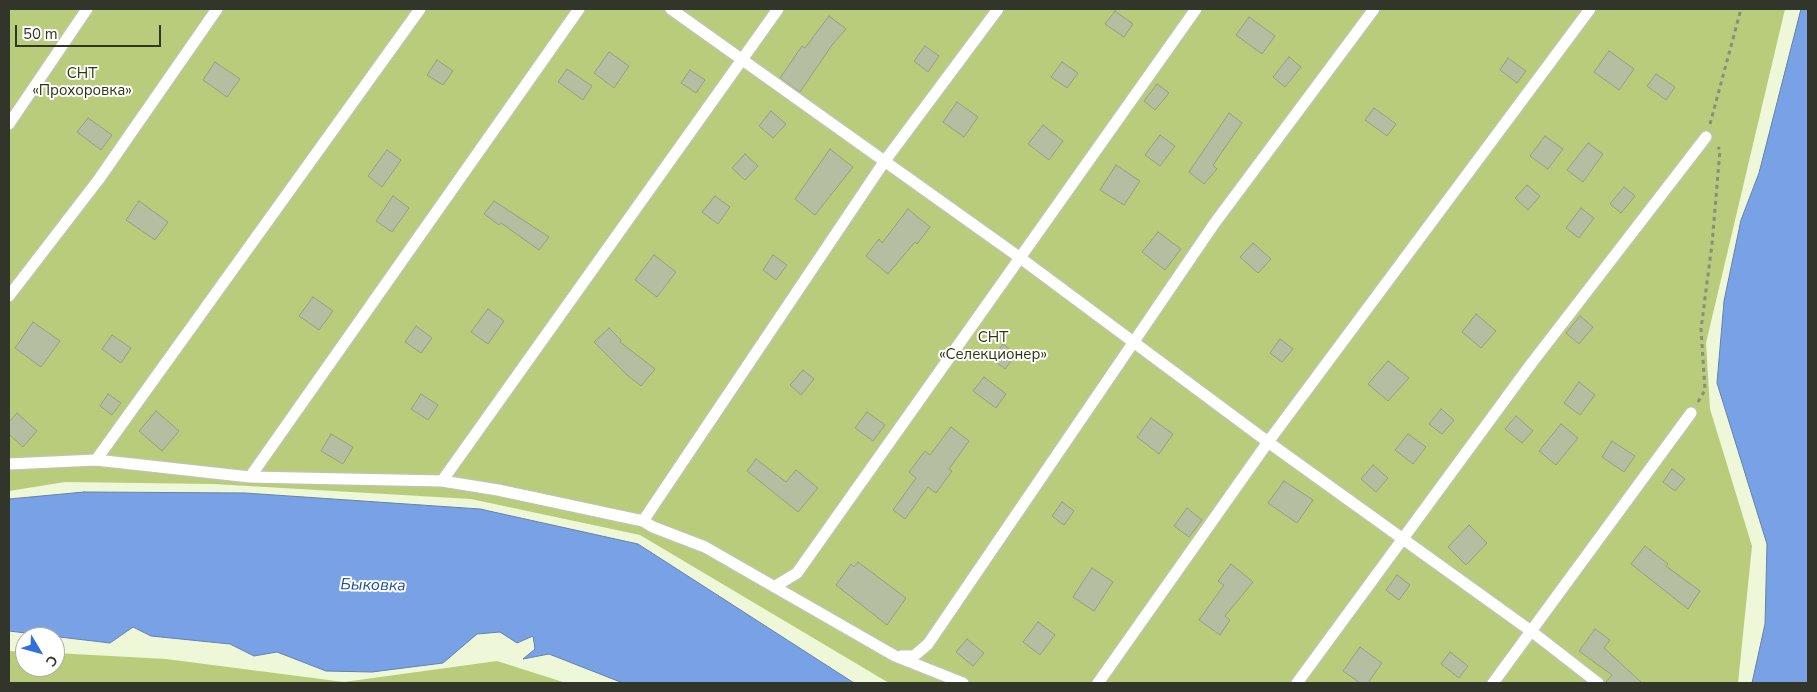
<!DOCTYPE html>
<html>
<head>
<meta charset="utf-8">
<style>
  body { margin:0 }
  #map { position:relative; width:1817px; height:692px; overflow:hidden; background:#eef7d8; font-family:"Nunito Sans",sans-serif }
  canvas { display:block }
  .frame { position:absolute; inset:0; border:10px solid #323529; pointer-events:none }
  .north { position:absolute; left:15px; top:627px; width:50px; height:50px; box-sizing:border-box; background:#fff; border:1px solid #adaea9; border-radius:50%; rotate:127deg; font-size:14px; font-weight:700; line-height:20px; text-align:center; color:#323529 }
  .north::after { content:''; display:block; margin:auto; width:18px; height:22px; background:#316fdd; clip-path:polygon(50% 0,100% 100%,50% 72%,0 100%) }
  .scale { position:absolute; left:15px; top:25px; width:146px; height:22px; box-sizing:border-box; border:2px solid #323529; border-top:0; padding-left:6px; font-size:15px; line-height:18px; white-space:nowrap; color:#323529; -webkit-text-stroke:4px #fff; paint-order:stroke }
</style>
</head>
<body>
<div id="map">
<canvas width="1817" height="692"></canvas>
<div class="frame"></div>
<div class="north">С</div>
<div class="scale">50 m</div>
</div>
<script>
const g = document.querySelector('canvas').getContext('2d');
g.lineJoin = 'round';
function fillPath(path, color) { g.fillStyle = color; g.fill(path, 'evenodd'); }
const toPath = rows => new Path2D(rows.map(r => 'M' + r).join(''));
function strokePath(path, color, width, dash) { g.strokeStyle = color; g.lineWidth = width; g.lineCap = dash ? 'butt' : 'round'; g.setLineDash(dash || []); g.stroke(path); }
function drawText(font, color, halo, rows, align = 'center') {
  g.font = font + ' "Nunito Sans",sans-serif'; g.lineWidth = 4; g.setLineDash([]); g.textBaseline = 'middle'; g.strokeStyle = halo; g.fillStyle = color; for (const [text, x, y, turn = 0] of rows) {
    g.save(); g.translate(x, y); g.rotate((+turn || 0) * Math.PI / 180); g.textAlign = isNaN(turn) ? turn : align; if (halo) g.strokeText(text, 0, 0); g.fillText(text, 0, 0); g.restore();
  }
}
fillPath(toPath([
  [9,9,1785,9,1706,343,1710,409,1752,546,1738,683,889,683,640,535,471,499,214,484,65,482,9,491],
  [9,651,25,652,25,667,55,667,55,653,166,659,344,682,497,661,566,683,9,683]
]), '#b8cc7c');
const water = toPath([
  [1801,9,1808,9,1808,683,1752,683,1765,624,1767,544,1717,383,1724,301,1741,220,1759,173,1801,9],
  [84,492,245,493,480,509,638,544,854,683,623,683,549,654,523,659,535,649,533,636,517,643,500,632,477,634,443,663,372,672,326,671,277,652,254,656,230,644,151,636,133,627,110,643,9,631,9,499,84,492]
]);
fillPath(water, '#79a1e5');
strokePath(water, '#6481ad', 1);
const building = toPath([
  [1115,11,1133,24,1124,37,1105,24,1115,11],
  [829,16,846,29,832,45,800,92,780,78,802,46,805,48,829,16],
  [1249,17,1275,36,1262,54,1236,35,1249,17],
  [925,46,939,56,928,72,914,61,925,46],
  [1609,51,1634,69,1619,90,1594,72,1609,51],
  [609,52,629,66,614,88,594,73,609,52],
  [1289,57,1301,67,1285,87,1273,77,1289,57],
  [1508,58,1526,71,1517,83,1500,70,1508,58],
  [437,60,453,71,443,85,427,75,437,60],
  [215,62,240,79,227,97,203,80,215,62],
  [1062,62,1078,73,1067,88,1051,77,1062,62],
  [567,69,592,86,583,100,558,82,567,69],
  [690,70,705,80,696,93,681,83,690,70],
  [1656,74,1675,87,1666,100,1647,86,1656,74],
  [1157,84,1169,93,1155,110,1144,101,1157,84],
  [957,102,978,117,964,137,943,122,957,102],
  [1374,108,1396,124,1387,136,1365,120,1374,108],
  [771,111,786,124,773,138,759,126,771,111],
  [1229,113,1242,123,1213,165,1217,169,1204,184,1189,172,1229,113],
  [88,118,112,135,101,150,77,132,88,118],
  [1043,125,1063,141,1049,160,1028,144,1043,125],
  [1160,135,1175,146,1160,166,1145,155,1160,135],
  [1545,136,1563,149,1548,169,1530,156,1545,136],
  [1588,143,1603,154,1583,182,1567,170,1588,143],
  [830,149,853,167,815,215,795,199,830,149],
  [387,150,401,160,382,187,368,176,387,150],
  [745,154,758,166,745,180,732,168,745,154],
  [1116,165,1140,181,1124,205,1100,190,1116,165],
  [1527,185,1540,196,1528,210,1515,198,1527,185],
  [1624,187,1635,196,1621,213,1610,204,1624,187],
  [393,196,409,208,392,232,376,221,393,196],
  [715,196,730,207,718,224,702,212,715,196],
  [139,201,168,222,155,240,126,220,139,201],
  [494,201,549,237,539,250,501,223,499,225,484,214,494,201],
  [1581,208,1594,218,1579,238,1566,228,1581,208],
  [908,209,930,227,917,244,915,242,888,274,866,256,879,239,882,243,908,209],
  [1158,232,1181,249,1165,270,1142,252,1158,232],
  [1253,243,1271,259,1258,273,1240,257,1253,243],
  [654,255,676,272,657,297,635,280,654,255],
  [773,255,787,265,776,280,763,270,773,255],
  [313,297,333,311,319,330,299,316,313,297],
  [488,309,504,321,488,344,471,332,488,309],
  [1476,314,1496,331,1481,348,1462,332,1476,314],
  [1580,316,1593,327,1579,344,1566,333,1580,316],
  [33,322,60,341,41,367,15,348,33,322],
  [416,326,432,338,421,353,405,342,416,326],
  [609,328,621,340,620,342,655,369,641,386,627,375,594,342,609,328],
  [112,335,131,348,121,363,102,349,112,335],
  [1280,339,1293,349,1282,362,1270,353,1280,339],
  [1003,344,1016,354,1005,369,992,359,1003,344],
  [1388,361,1409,378,1388,401,1368,384,1388,361],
  [803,370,814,379,801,395,790,385,803,370],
  [984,377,1006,394,996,408,973,391,984,377],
  [1579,382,1595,395,1580,415,1564,403,1579,382],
  [108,394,121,403,112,415,100,406,108,394],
  [421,394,438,405,428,420,411,409,421,394],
  [1441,409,1454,420,1442,434,1429,424,1441,409],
  [156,411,179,431,162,451,139,431,156,411],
  [867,412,885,425,873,441,855,428,867,412],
  [17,413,37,431,23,447,9,434,9,422,17,413],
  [1516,416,1533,431,1522,443,1505,429,1516,416],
  [1151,418,1173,434,1159,454,1137,437,1151,418],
  [1561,424,1578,438,1556,465,1539,451,1561,424],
  [951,427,969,441,949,469,952,471,936,493,928,487,905,519,893,510,916,478,909,472,925,451,930,455,951,427],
  [331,434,353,447,343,464,321,451,331,434],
  [1408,434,1426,447,1413,464,1395,450,1408,434],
  [1612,441,1635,456,1624,472,1602,457,1612,441],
  [756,459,786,482,796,470,818,488,798,512,747,471,756,459],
  [1373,465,1388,478,1376,492,1361,479,1373,465],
  [1672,469,1685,479,1675,491,1663,482,1672,469],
  [1284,481,1313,500,1297,523,1268,503,1284,481],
  [1062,502,1074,511,1064,525,1052,516,1062,502],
  [1187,508,1202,520,1189,537,1174,526,1187,508],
  [1469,525,1487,543,1466,565,1448,547,1469,525],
  [1645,546,1668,564,1666,566,1700,591,1688,609,1631,564,1645,546],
  [858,562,906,598,887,625,836,585,851,564,854,567,858,562],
  [1231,564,1253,582,1225,616,1230,620,1220,635,1199,620,1224,585,1218,581,1231,564],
  [1092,568,1113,582,1094,611,1073,597,1092,568],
  [1397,575,1410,585,1399,600,1386,590,1397,575],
  [1038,622,1055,635,1040,655,1023,642,1038,622],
  [1595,629,1610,640,1604,648,1642,683,1605,683,1612,675,1579,651,1595,629],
  [967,639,984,653,973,666,956,652,967,639],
  [1360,647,1382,663,1368,683,1360,683,1343,671,1360,647],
  [1450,652,1468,666,1459,678,1441,664,1450,652]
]);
fillPath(building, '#b6bea1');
strokePath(building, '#979f82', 1);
const lane = toPath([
  [671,9,1019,257,1268,442,1531,631,1598,683],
  [9,124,87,9],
  [9,296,99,179,217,9],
  [96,460,420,9],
  [9,464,96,460,250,477,442,481,498,490,643,521,653,527,705,547,895,656,963,683],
  [250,477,579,9],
  [442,481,778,9],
  [643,521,884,162,998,9],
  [774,587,797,573,1196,9],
  [901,656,914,656,928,644,1214,224,1374,9],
  [1098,683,1268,442,1590,9],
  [1297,683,1531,364,1706,137],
  [1493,683,1691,413]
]);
strokePath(lane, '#bec6a8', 14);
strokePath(toPath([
  [1710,124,1741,9],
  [1698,402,1705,390,1701,329,1712,244,1720,150,1718,147]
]), '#8a8f7b', 3, [4, 4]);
strokePath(lane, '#fff', 11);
drawText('15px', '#2d3511', '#fff', [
  ["СНТ",82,74],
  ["«Прохоровка»",82,91],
  ["СНТ",993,338],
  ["«Селекционер»",993,355]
]);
drawText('italic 16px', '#204d9d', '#fff', [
  ["Быковка",373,586,1]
]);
</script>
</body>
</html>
